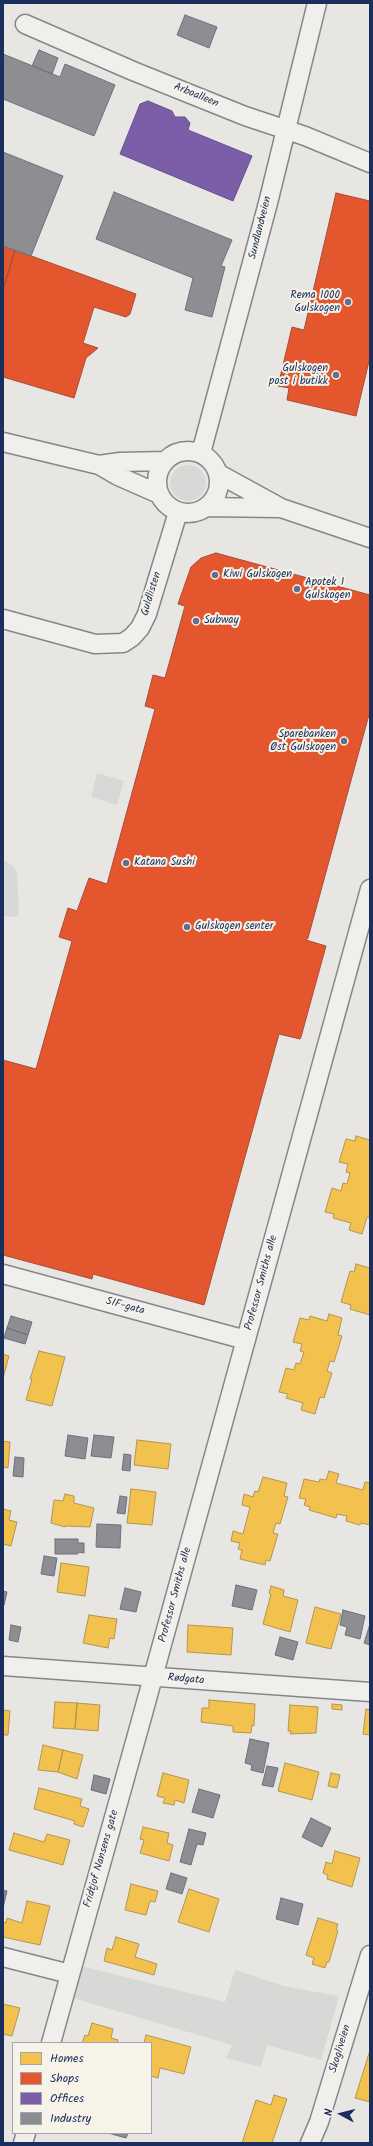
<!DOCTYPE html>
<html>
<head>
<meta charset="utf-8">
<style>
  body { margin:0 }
  #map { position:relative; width:373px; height:2146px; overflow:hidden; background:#e8e6e2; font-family:Kalam,sans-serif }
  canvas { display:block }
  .frame { position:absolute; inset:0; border:4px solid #1b2f5e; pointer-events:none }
  .legend { position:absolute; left:12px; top:2042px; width:140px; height:92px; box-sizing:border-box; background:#f7f3e8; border:1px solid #9fa5b1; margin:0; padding:5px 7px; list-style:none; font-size:12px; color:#1b2f5e }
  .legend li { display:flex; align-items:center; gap:8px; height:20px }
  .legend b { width:20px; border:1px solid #9fa5b1 }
  .north { position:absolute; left:321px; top:2094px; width:40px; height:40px; -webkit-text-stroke:3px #f7f3e8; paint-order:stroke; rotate:277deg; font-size:11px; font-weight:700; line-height:16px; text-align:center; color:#1b2f5e }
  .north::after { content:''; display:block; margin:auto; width:14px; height:18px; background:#1b2f5e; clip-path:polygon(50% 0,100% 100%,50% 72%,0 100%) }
</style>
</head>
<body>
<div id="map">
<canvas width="373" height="2146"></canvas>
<div class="frame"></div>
<ul class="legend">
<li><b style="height:11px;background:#f2c14e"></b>Homes</li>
<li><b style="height:11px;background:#e4572e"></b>Shops</li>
<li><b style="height:11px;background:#7b5ea7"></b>Offices</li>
<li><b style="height:11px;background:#8d8d92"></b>Industry</li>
</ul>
<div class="north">N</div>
</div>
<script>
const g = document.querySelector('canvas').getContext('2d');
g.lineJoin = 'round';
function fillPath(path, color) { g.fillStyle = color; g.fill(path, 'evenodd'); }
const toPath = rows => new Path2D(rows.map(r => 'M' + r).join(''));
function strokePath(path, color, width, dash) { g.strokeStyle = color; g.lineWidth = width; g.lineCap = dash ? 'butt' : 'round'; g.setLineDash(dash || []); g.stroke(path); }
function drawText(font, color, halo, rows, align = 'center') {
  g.font = font + ' Kalam,sans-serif'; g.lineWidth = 4; g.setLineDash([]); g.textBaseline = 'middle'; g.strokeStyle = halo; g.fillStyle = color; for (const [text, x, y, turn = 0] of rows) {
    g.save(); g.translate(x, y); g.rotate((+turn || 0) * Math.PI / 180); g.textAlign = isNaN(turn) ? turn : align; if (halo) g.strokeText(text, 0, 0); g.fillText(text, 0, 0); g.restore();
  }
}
fillPath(toPath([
  '170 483a18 18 0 1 1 36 0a18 18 0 1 1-36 0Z',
  [97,773,124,781,117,805,91,797],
  [3,860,13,866,17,872,19,914,17,917,3,916],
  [81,1966,225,2002,235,1970,284,1986,339,1996,321,2060,267,2045,261,2067,226,2058,232,2045,73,1998]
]), '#d8d8d6');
const homes = toPath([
  [356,1136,370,1140,370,1218,367,1217,362,1234,349,1230,351,1223,333,1218,334,1214,325,1212,332,1188,341,1191,343,1183,347,1184,350,1173,346,1172,348,1164,339,1162,346,1139,355,1141,356,1136],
  [356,1264,370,1268,370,1315,350,1309,351,1305,341,1302,350,1271,354,1272,356,1264],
  [329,1314,342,1318,338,1335,342,1336,334,1362,330,1361,327,1371,332,1373,324,1398,320,1397,315,1414,301,1410,303,1403,286,1398,288,1394,279,1392,286,1368,294,1370,296,1363,300,1364,304,1352,300,1351,302,1344,293,1342,300,1318,309,1320,310,1316,327,1321,329,1314],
  [39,1351,65,1357,52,1406,26,1400,32,1379,30,1379,39,1351],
  [3,1354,9,1356,3,1378,3,1354],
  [137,1440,171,1444,168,1469,134,1465,137,1440],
  [3,1441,10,1442,8,1468,3,1467,3,1441],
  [329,1471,339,1474,336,1483,363,1490,365,1482,370,1483,370,1525,361,1523,360,1525,346,1521,347,1516,337,1514,336,1518,309,1510,310,1507,304,1505,306,1499,299,1498,304,1479,319,1482,320,1479,326,1480,329,1471],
  [263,1477,287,1483,284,1496,288,1497,280,1524,276,1523,273,1533,278,1534,270,1561,266,1560,265,1565,240,1559,242,1550,238,1549,240,1543,231,1541,233,1531,243,1534,250,1507,242,1505,244,1494,253,1497,255,1491,258,1492,263,1477],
  [131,1489,156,1492,152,1525,127,1523,131,1489],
  [65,1494,74,1496,74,1503,94,1508,90,1527,65,1526,65,1527,51,1523,54,1500,63,1501,65,1494],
  [3,1509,11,1511,9,1520,17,1522,11,1546,3,1544,3,1509],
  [61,1563,89,1567,85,1596,57,1592,61,1563],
  [271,1586,284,1590,283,1596,298,1600,290,1632,263,1624,271,1594,269,1593,271,1586],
  [315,1607,341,1614,331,1649,306,1643,315,1607],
  [89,1615,117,1619,114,1639,110,1638,108,1648,83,1643,89,1615],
  [188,1625,233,1628,231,1655,187,1652,188,1625],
  [209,1700,255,1704,254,1726,252,1725,251,1733,233,1732,233,1726,201,1722,202,1708,209,1708,209,1700],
  [55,1702,77,1703,75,1729,53,1728,55,1702],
  [77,1703,100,1705,98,1731,75,1729,77,1703],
  [332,1704,342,1705,342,1710,332,1709,332,1704],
  [290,1705,318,1707,316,1733,290,1734,291,1731,288,1731,290,1705],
  [366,1709,370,1710,370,1735,363,1734,366,1709],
  [3,1710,10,1711,8,1735,3,1735,3,1710],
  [43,1745,63,1750,58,1772,38,1770,43,1745],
  [63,1750,83,1755,77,1779,58,1772,63,1750],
  [285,1763,319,1772,312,1800,278,1791,285,1763],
  [163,1773,189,1780,184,1803,175,1800,174,1805,163,1803,165,1798,157,1796,163,1773],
  [331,1773,340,1775,337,1788,328,1786,331,1773],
  [39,1788,82,1799,80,1806,89,1809,83,1827,74,1824,75,1821,34,1809,39,1788],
  [143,1827,169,1833,167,1843,173,1845,169,1861,140,1853,144,1840,140,1839,143,1827],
  [14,1833,44,1842,47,1834,70,1840,63,1865,9,1850,14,1833],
  [335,1851,360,1858,352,1887,327,1879,328,1875,323,1873,326,1862,332,1864,335,1851],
  [131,1884,158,1891,155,1902,150,1901,146,1915,125,1910,131,1884],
  [189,1889,219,1899,209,1932,178,1922,189,1889],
  [27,1901,50,1906,40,1945,3,1937,3,1922,6,1923,7,1918,22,1923,27,1901],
  [318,1918,338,1924,336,1930,338,1931,329,1962,327,1962,325,1968,312,1964,314,1958,306,1955,318,1918],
  [116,1937,139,1944,135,1957,157,1964,154,1975,104,1961,107,1948,112,1950,116,1937],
  [3,2004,20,2008,12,2036,3,2034,3,2004],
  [92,2023,113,2029,111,2038,118,2040,117,2043,82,2043,85,2035,88,2036,92,2023],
  [146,2035,191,2047,184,2074,160,2068,158,2078,151,2076,151,2043,144,2043,146,2035],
  [370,2050,370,2102,355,2098,370,2050],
  [274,2095,287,2099,272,2143,242,2143,256,2100,271,2105,274,2095]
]);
fillPath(homes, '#f2c14e');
strokePath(homes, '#b29553', 1);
const shops = toPath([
  [336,193,370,201,370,357,356,416,287,400,289,388,278,386,292,327,304,330,336,193],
  [3,246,15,250,3,290,3,246],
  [15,250,136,294,130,314,126,317,94,307,83,343,98,348,86,358,74,398,3,377,3,290,15,250],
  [216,553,370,595,370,711,308,938,306,940,326,946,301,1037,300,1039,279,1034,204,1305,93,1274,92,1279,3,1255,3,1060,36,1069,72,941,59,937,68,908,77,911,89,878,107,884,155,709,145,706,153,675,165,678,185,606,178,604,191,567,201,558,216,553]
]);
fillPath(shops, '#e4572e');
strokePath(shops, '#a84b3c', 1);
const offices = toPath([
  [148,101,172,111,175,117,185,117,190,123,188,130,252,156,233,201,120,154,140,104,148,101]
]);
fillPath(offices, '#7b5ea7');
strokePath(offices, '#5e5091', 1);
const industry = toPath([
  [185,15,217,27,209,48,177,35,185,15],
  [39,50,58,58,52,74,32,66,39,50],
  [3,54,60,77,65,64,115,85,94,136,3,99,3,54],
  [3,152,63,176,31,256,3,246,3,152],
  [114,192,232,240,221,266,225,267,212,317,185,310,193,278,96,239,114,192],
  [11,1316,32,1322,28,1335,7,1328,11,1316],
  [7,1328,28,1335,25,1344,4,1338,7,1328],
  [68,1435,88,1438,85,1459,65,1456,68,1435],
  [94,1435,114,1437,111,1458,91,1456,94,1435],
  [124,1454,131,1455,130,1471,122,1470,124,1454],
  [15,1457,24,1458,23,1477,13,1476,15,1457],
  [120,1496,127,1497,125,1514,117,1513,120,1496],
  [97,1524,121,1525,120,1548,96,1547,97,1524],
  [55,1539,78,1539,78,1543,84,1543,84,1553,78,1552,78,1554,55,1554,55,1539],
  [44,1556,57,1558,54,1576,41,1574,44,1556],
  [236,1585,257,1590,252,1610,232,1606,236,1585],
  [125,1588,141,1592,136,1612,120,1609,125,1588],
  [3,1591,7,1592,4,1605,3,1605,3,1591],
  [343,1610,365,1616,360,1639,345,1635,347,1627,340,1625,343,1610],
  [370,1624,370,1645,364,1643,370,1624],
  [11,1625,21,1627,18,1642,9,1640,11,1625],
  [280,1637,298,1642,293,1660,275,1655,280,1637],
  [250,1739,269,1743,263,1773,251,1770,252,1765,245,1763,250,1739],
  [267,1766,278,1768,273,1787,262,1785,267,1766],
  [94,1775,110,1779,106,1794,91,1790,94,1775],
  [199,1789,220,1795,213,1818,192,1812,199,1789],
  [311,1818,331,1828,322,1847,302,1837,311,1818],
  [189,1829,206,1833,203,1845,197,1844,191,1865,180,1862,189,1829],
  [171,1873,187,1878,182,1894,166,1889,171,1873],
  [3,1890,7,1891,3,1908,3,1890],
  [281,1898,303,1904,298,1925,276,1919,281,1898],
  [108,2133,128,2133,126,2138,108,2133]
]);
fillPath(industry, '#8d8d92');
strokePath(industry, '#6b7182', 1);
const minor = toPath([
  [25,24,133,71,245,116,305,136,370,163],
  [3,442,99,465,118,476,159,494],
  '157 482a31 31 0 1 1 62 0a31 31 0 1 1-62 0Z',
  [201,453,268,203,317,3],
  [99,465,120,462,165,461],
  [219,474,281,508,370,538],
  [208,507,279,508],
  [3,619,95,644,123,643,132,637,140,628,147,614,178,512],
  [3,1274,246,1340],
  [3,1666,370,1692],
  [3,1957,70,1974],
  [51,2043,142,1717,370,889],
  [23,2143,26,2133],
  [310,2143,319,2122,370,1955]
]);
strokePath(minor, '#83868d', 21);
strokePath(minor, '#f0efeb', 18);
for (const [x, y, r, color] of [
  [348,302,4,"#636f8c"],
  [336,375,4,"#636f8c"],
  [215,575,4,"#636f8c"],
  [297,589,4,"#636f8c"],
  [196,621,4,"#636f8c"],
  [344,741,4,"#636f8c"],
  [126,863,4,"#636f8c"],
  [187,927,4,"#636f8c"]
]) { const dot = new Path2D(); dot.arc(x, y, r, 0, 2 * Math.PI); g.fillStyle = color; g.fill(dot); strokePath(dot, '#f7f3e8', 1.5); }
drawText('11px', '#1b2f5e', '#f7f3e8', [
  ["Arboalleen",196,96,22],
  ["Sundlandveien",261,228,-76],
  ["Guldlisten",152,594,-73],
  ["Professor Smiths alle",262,1283,-75],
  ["SIF-gata",125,1307,15],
  ["Professor Smiths alle",176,1595,-75],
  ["Rødgata",186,1680,5],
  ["Fridtjof Nansens gate",102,1859,-74],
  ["Skogliveien",341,2049,-73]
]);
drawText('11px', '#1b2f5e', '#f7f3e8', [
  ["Rema 1000",340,296,"right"],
  ["Gulskogen",340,309,"right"],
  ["Gulskogen",328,369,"right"],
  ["post i butikk",328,382,"right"],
  ["Kiwi Gulskogen",223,575],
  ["Apotek 1",305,583],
  ["Gulskogen",305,596],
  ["Subway",204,621],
  ["Sparebanken",336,735,"right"],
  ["Øst Gulskogen",336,748,"right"],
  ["Katana Sushi",134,863],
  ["Gulskogen senter",195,927]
], 'left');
</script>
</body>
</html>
